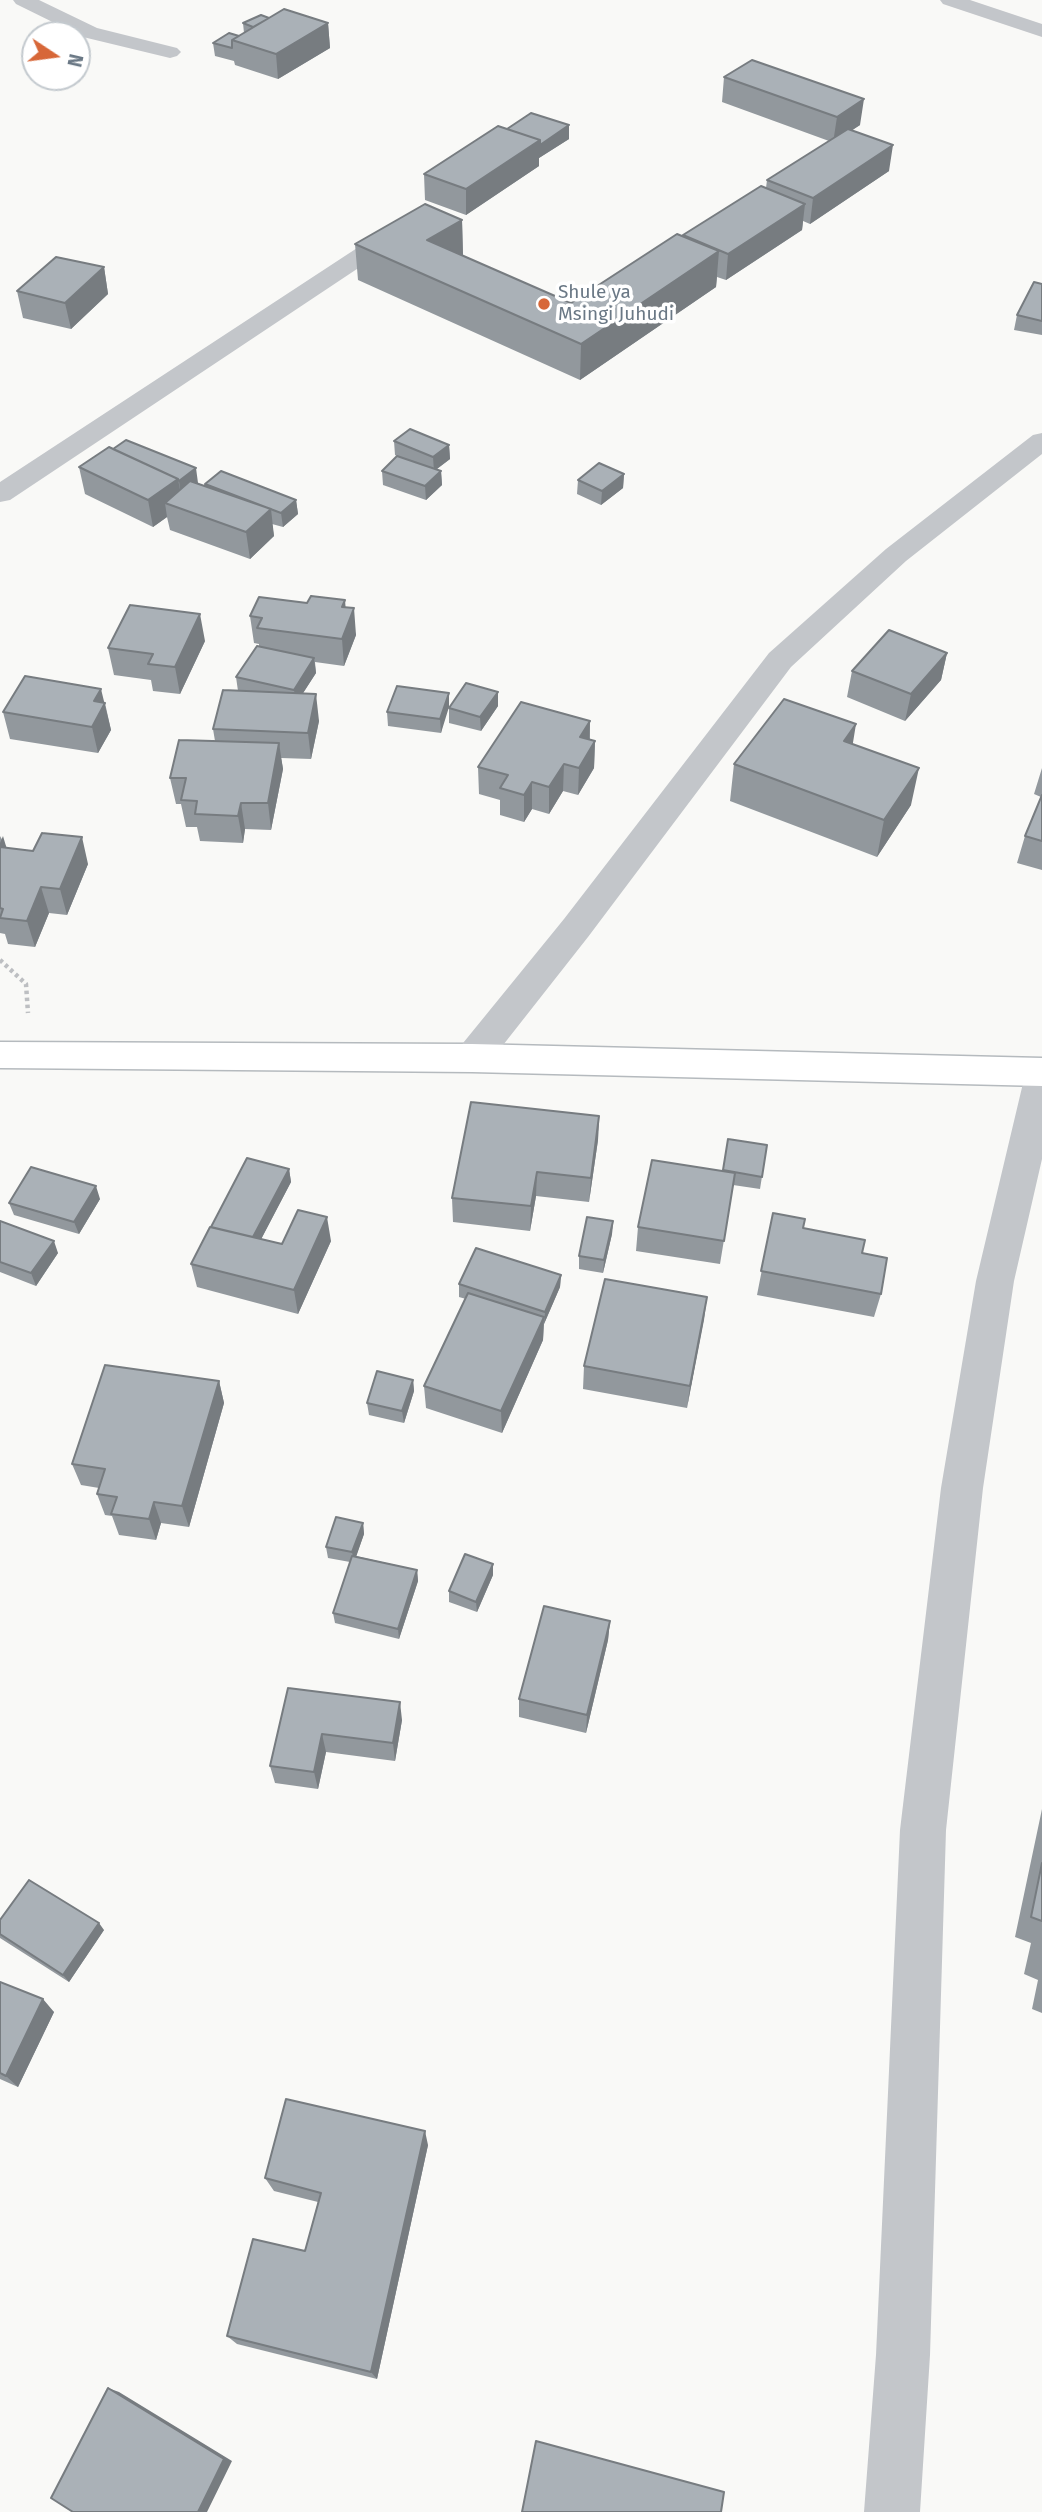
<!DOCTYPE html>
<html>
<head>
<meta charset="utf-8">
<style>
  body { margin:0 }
  #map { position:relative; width:1042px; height:2512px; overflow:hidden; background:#f9f9f7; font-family:"Fira Sans",sans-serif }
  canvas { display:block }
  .north { position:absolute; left:21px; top:21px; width:70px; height:70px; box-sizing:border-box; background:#fff; border:2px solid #c3c9ce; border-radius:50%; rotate:103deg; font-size:19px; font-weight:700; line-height:28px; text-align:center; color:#6a7885 }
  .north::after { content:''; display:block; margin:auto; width:24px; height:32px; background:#d76738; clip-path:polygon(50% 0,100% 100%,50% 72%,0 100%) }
</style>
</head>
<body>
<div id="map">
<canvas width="1042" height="2512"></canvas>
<div class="north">N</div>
</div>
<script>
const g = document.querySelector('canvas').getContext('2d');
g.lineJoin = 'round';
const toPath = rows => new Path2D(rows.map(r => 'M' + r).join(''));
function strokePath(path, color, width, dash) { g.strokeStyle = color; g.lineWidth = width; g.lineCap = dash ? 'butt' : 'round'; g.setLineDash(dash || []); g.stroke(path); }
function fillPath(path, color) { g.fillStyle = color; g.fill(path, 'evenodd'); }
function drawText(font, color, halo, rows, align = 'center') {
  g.font = font + ' "Fira Sans",sans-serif'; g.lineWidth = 7; g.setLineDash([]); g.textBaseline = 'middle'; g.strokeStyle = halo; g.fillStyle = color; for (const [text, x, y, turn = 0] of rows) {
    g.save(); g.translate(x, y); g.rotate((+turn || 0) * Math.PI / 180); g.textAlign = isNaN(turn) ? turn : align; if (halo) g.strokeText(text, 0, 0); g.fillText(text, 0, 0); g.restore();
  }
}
const secondary = toPath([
  [0,1042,472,1044,1042,1058,1042,1086,472,1072,0,1068,0,1042]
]);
strokePath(secondary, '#b5babe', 3);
strokePath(toPath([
  [0,960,26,984,28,1013]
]), '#bdbfc2', 4.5, [3.5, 3.5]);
fillPath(toPath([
  [13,0,39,0,97,28,177,48,181,52,177,56,170,58,83,37,16,4,13,0],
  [940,0,970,0,1042,24,1042,37,943,4,940,0],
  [388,231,396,233,400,238,396,243,10,500,0,502,0,482,380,233,388,231],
  [1042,433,1042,454,906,561,791,667,588,937,485,1068,472,1072,459,1068,454,1058,459,1048,564,919,769,653,886,549,1033,435,1042,433],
  [1042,1065,1042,1159,1014,1281,983,1488,946,1830,930,2355,920,2512,864,2512,876,2355,900,1830,941,1488,976,1281,1024,1079,1029,1069,1042,1065]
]), '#c3c6ca');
fillPath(secondary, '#fff');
fillPath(toPath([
  [269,18,328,23,330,48,278,79,235,65,234,61,215,56,213,43,239,36,244,33,243,23],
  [724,77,860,125,852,130,889,171,810,224,803,221,802,230,726,280,717,277,716,287,580,380,358,280,355,244,462,220,463,256,571,303,683,237,683,235,766,188,767,180,829,141,722,102],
  [507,129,569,139,539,158,539,166,466,215,425,200,424,174],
  [104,267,108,294,71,329,23,318,17,291],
  [1042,284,1042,335,1014,330,1017,315],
  [394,441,449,445,450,459,437,469,441,471,442,485,426,500,383,485,382,471,397,456,395,455],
  [79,467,198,483,197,483,205,486,205,484,296,500,298,514,283,527,272,524,274,536,250,559,170,530,167,517,153,527,85,494],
  [624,474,623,488,601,505,577,494,578,480],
  [346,607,356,635,344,666,315,662,316,673,303,693,319,721,311,759,281,758,283,769,271,830,245,829,243,843,200,841,197,827,186,827,181,804,176,804,170,778,215,741,213,729,238,691,236,677,259,646,259,644,254,643,250,616],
  [205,641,180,694,153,691,151,680,114,675,108,648],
  [947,653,941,680,905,721,847,697,852,671],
  [498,692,498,706,481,731,449,723,449,708],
  [449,693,441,733,388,726,387,712],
  [105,703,111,730,98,753,10,739,3,712],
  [590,721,590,740,595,741,594,768,578,795,563,791,549,814,532,809,524,822,500,815,500,800,479,794,478,767],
  [853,744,911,805,877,857,730,801,734,764],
  [1042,768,1042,870,1017,863,1025,836,1041,797,1034,794],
  [0,836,7,848,88,864,67,915,49,913,35,947,8,944,5,934,0,933],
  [599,1116,598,1140,589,1202,536,1196,530,1231,453,1222,452,1198],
  [767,1145,760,1189,733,1185,720,1264,636,1251,638,1227,723,1171],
  [289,1169,291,1182,261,1239,282,1244,331,1241,298,1314,197,1287,191,1264],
  [100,1199,79,1234,14,1215,9,1203],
  [773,1213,803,1228,862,1253,881,1294,874,1317,757,1295],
  [0,1221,58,1253,36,1286,0,1272],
  [613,1221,612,1234,603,1273,579,1269,579,1256],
  [561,1275,560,1287,544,1324,543,1340,502,1433,426,1408,424,1386,466,1299,459,1297,459,1284],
  [707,1297,687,1408,583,1389,584,1366],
  [413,1380,414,1391,404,1423,369,1415,367,1403],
  [219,1381,224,1403,189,1527,161,1523,156,1540,119,1535,112,1516,105,1515,97,1494,99,1488,81,1485,72,1464],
  [363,1523,364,1534,356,1556,417,1570,418,1581,399,1639,335,1623,333,1613,350,1562,328,1558,326,1547],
  [493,1564,493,1575,477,1612,449,1602,449,1591],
  [610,1621,608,1640,586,1733,519,1717,519,1699],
  [288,1688,402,1720,395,1761,326,1752,318,1789,275,1783,270,1766],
  [1042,1809,1042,2013,1032,2009,1038,1980,1024,1974,1031,1943,1015,1937],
  [0,1920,104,1930,69,1982,0,1938],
  [0,1982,54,2012,18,2087,0,2079],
  [428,2145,377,2379,237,2344,227,2336,305,2251,318,2202,274,2191,265,2178]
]), '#92989d');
fillPath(toPath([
  [328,23,330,48,278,79,276,54],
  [864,99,860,125,833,143,837,117],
  [569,125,569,139,539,158,539,166,466,215,466,189,540,140],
  [893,145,889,171,810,224,813,198],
  [805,204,802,230,726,280,728,254],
  [462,220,463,256,427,240],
  [719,251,716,287,580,380,581,344],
  [104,267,108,294,71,329,65,303],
  [449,445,450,459,434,471,433,457],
  [196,468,198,483,181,495,179,481],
  [441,471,442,485,426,500,425,486],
  [624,474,623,488,601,505,602,491],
  [178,479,183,506,165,503,167,517,153,527,148,500],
  [296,500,298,514,283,527,281,513],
  [271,509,274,536,250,559,246,532],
  [345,600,347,625,354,608,356,635,344,666,342,639,342,607],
  [200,614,205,641,180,694,175,667],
  [947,653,941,680,905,721,911,694],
  [314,658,316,673,296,704,294,690],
  [101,689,111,730,98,753,92,727,94,701],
  [498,692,498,706,481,731,480,717],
  [449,693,449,707,441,733,440,719],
  [316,694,319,721,311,759,308,733],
  [590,721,589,748,580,737],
  [856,724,850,761,844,741],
  [595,741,594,768,578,795,579,768],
  [279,743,283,769,271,830,268,803],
  [564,764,563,791,549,814,549,787],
  [919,768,911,805,877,857,884,820],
  [532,782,532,809,524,822,524,795],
  [241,803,245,829,243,843,238,816],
  [3,836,11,863,0,853,0,843],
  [82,837,88,864,67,915,60,889],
  [41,887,49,913,35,947,27,921],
  [599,1116,598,1140,589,1202,591,1178],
  [289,1169,291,1182,255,1251,252,1239],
  [537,1172,536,1196,530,1231,531,1206],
  [96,1186,100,1199,79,1234,74,1222],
  [327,1217,331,1241,298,1314,294,1290],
  [613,1221,612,1234,603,1273,604,1260],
  [54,1241,58,1253,36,1286,31,1273],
  [561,1275,560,1287,544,1324,545,1312],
  [707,1297,704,1320,687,1408,690,1386],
  [544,1317,543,1340,502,1433,501,1411],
  [413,1380,414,1391,404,1423,402,1411],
  [219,1381,224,1403,189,1527,182,1506],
  [154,1502,161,1523,156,1540,149,1519],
  [363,1523,364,1534,354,1563,352,1552],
  [493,1564,493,1575,477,1612,476,1602],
  [417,1570,418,1581,399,1639,398,1629],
  [610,1621,608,1640,586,1733,587,1715],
  [400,1702,402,1720,395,1761,393,1743],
  [322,1734,326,1752,318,1789,314,1772],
  [99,1923,104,1930,69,1982,63,1975],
  [43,1999,54,2012,18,2087,6,2076],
  [425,2131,428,2145,377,2379,371,2372],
  [108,2388,119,2392,232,2461,207,2512,198,2512]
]), '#777c80');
const building = toPath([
  [284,9,328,23,276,54,232,40,284,9],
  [261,15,269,18,253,27,243,23,261,15],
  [229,33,239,36,232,40,232,48,213,43,229,33],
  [752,60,864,99,837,117,724,77,752,60],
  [531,113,569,125,540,145,540,140,507,129,531,113],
  [498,126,540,140,466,189,424,174,498,126],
  [848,129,893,145,813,198,767,180,848,129],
  [761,186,805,204,728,254,683,235,761,186],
  [425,204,462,220,427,240,571,303,677,234,719,251,581,344,355,244,425,204],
  [56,257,104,267,65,303,17,291,56,257],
  [1034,282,1042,284,1042,321,1017,315,1034,282],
  [410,429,449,445,433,457,394,441,410,429],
  [126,440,196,468,179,481,178,479,113,449,126,440],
  [109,447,178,479,148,500,79,467,109,447],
  [397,456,441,471,425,486,382,471,397,456],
  [599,463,624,474,602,491,578,480,599,463],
  [221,471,296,500,281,513,205,484,221,471],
  [190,481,271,509,246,532,165,503,190,481],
  [311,596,345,600,342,607,354,608,342,639,257,628,262,618,250,616,259,597,307,603,311,596],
  [130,605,200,614,175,667,148,664,153,654,108,648,130,605],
  [889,630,947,653,911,694,852,671,889,630],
  [257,646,314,658,294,690,236,677,257,646],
  [25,676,101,689,94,701,105,703,92,727,3,712,25,676],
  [466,683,498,692,480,717,449,708,466,683],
  [397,686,449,693,440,719,387,712,397,686],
  [223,690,316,694,308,733,213,729,223,690],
  [784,699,856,724,844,741,919,768,884,820,734,764,784,699],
  [521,702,590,721,580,737,595,741,579,768,564,764,549,787,532,782,524,795,500,788,508,775,478,767,521,702],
  [179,740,279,743,268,803,241,803,238,816,195,814,197,801,181,800,186,778,170,778,179,740],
  [1042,795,1042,841,1025,836,1042,795],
  [42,833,82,837,60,889,41,887,27,921,0,918,3,909,0,908,0,847,33,851,42,833],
  [471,1102,599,1116,591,1178,537,1172,531,1206,452,1198,471,1102],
  [728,1139,767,1145,762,1177,723,1170,728,1139],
  [247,1158,289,1169,253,1237,211,1227,247,1158],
  [652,1160,735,1173,724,1241,638,1227,652,1160],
  [31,1167,96,1186,74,1222,9,1203,31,1167],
  [298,1210,327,1217,294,1290,191,1264,210,1227,282,1244,298,1210],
  [773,1213,805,1219,803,1228,865,1240,862,1253,887,1258,881,1294,761,1271,773,1213],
  [587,1217,613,1221,604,1260,579,1256,587,1217],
  [0,1221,54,1241,31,1273,0,1262,0,1221],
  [476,1248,561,1275,545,1312,459,1284,476,1248],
  [605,1279,707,1297,690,1386,584,1366,605,1279],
  [468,1293,544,1317,501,1411,424,1386,468,1293],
  [105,1365,219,1381,182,1506,154,1502,149,1519,111,1514,117,1497,97,1494,105,1469,72,1464,105,1365],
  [377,1371,413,1380,402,1411,367,1403,377,1371],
  [336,1517,363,1523,352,1552,326,1547,336,1517],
  [465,1554,493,1564,476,1602,449,1591,465,1554],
  [352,1556,417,1570,398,1629,333,1613,352,1556],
  [544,1606,610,1621,587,1715,519,1699,544,1606],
  [288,1688,400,1702,393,1743,322,1734,314,1772,270,1766,288,1688],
  [1042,1863,1042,1921,1031,1917,1042,1863],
  [29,1880,99,1923,63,1975,0,1934,0,1920,29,1880],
  [0,1982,43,1999,6,2076,0,2073,0,1982],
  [286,2099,425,2131,371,2372,227,2336,253,2239,305,2251,321,2193,265,2178,286,2099],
  [108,2388,224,2459,198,2512,73,2512,51,2498,108,2388],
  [536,2441,724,2492,721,2512,522,2512,536,2441]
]);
fillPath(building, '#aab1b7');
strokePath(building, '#777c80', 2);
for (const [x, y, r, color] of [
  [544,304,7,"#d76738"]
]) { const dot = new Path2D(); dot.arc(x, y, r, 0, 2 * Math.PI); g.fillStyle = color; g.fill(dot); strokePath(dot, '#fff', 2.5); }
drawText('19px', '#6a7885', '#fff', [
  ["Shule ya",558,293],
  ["Msingi Juhudi",558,315]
], 'left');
</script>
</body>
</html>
